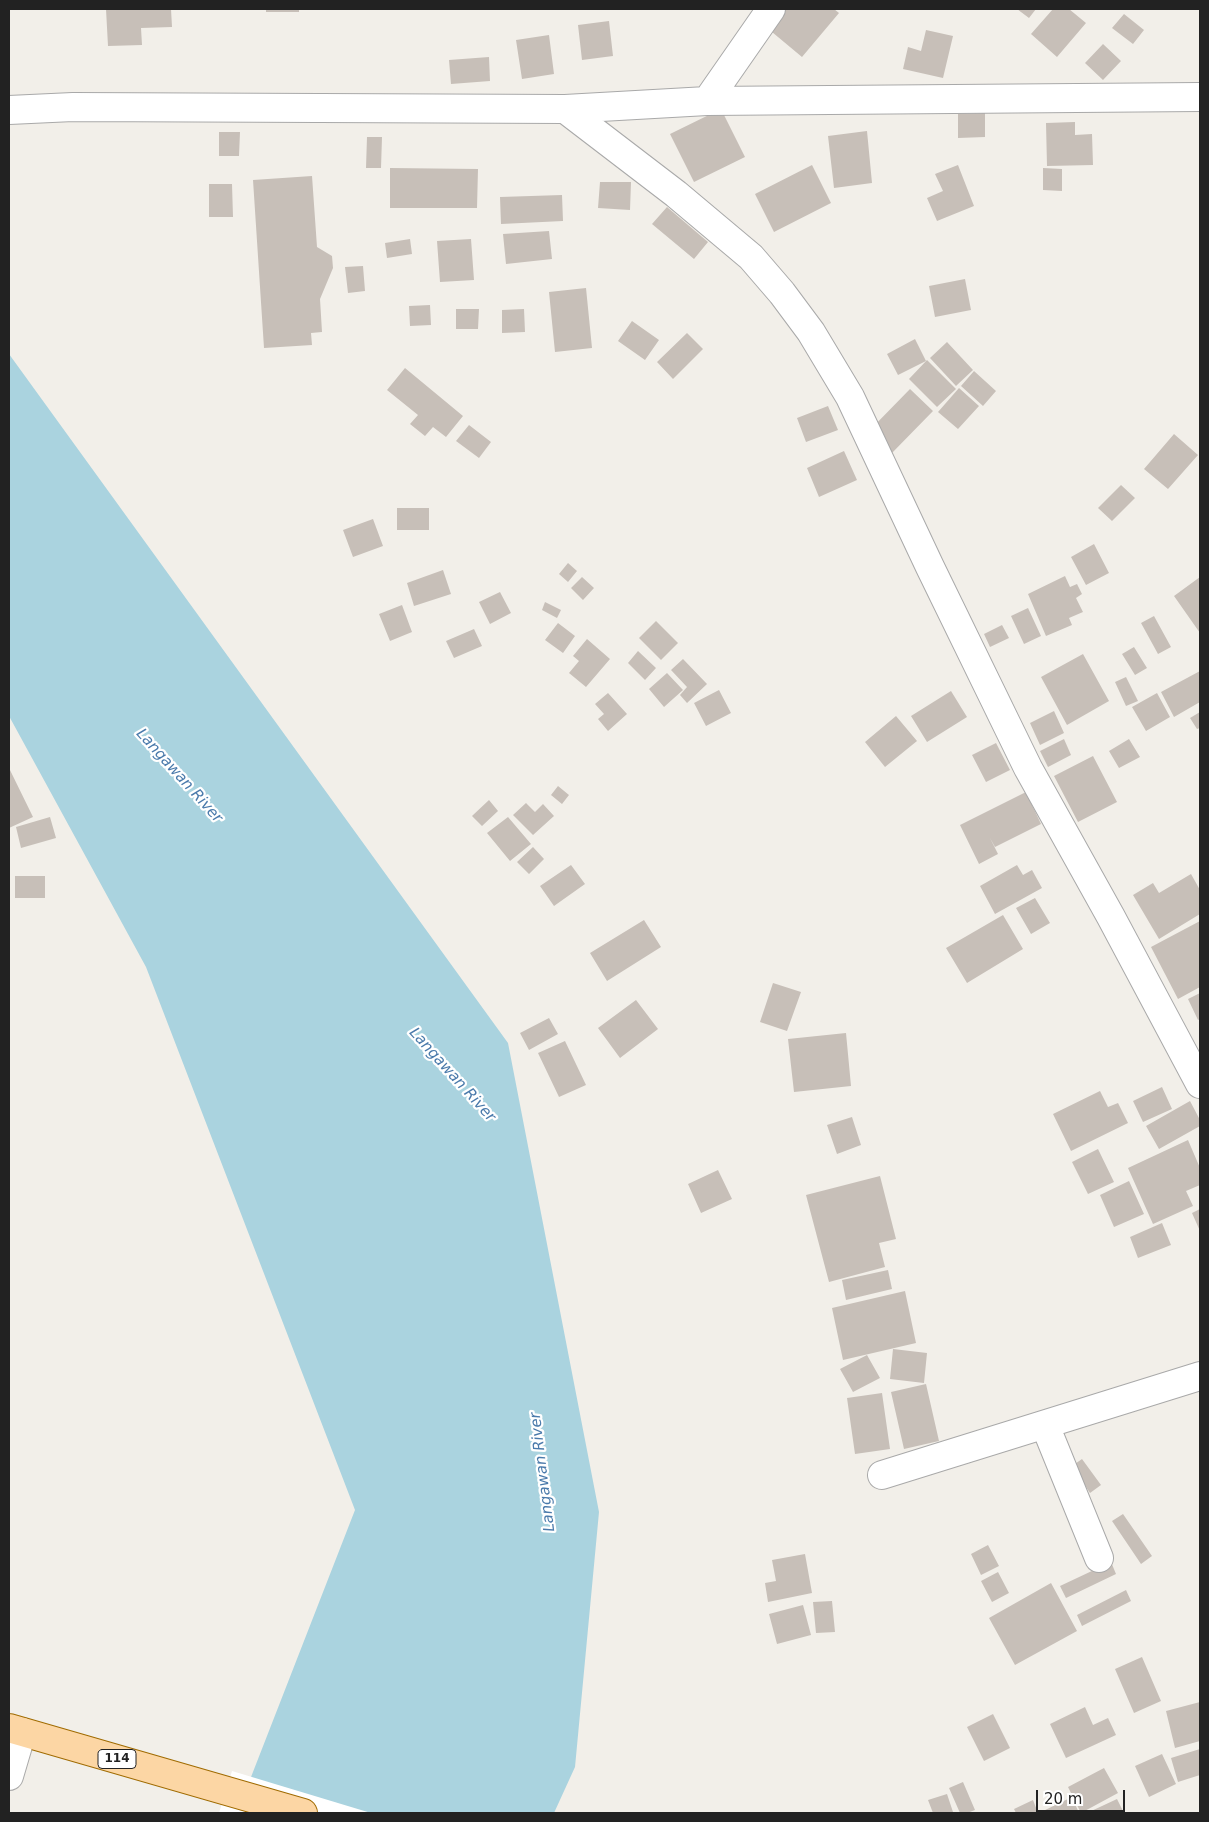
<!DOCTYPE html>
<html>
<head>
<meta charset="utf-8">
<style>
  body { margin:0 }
  #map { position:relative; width:1209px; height:1822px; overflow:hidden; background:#f2efe9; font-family:"DejaVu Sans",sans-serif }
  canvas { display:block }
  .frame { position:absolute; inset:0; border:10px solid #222; pointer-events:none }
  .scale { position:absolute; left:1036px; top:1790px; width:89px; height:22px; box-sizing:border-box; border:2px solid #222; border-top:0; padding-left:6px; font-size:15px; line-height:18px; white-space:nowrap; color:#222; -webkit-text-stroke:4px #fff; paint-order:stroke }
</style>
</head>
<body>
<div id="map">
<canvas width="1209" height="1822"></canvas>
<div class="frame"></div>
<div class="scale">20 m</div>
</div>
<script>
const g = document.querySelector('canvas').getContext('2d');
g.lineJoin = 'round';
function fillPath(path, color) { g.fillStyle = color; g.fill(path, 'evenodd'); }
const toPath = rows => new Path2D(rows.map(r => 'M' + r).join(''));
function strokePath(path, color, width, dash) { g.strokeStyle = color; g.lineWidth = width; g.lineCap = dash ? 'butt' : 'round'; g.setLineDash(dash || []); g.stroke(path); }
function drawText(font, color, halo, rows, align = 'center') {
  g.font = font + ' "DejaVu Sans",sans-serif'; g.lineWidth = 4.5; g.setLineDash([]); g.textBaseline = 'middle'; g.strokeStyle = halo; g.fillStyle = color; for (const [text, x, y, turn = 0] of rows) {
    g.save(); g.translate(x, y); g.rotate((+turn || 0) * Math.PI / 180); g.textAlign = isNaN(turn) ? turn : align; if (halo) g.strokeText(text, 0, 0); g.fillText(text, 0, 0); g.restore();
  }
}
fillPath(toPath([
  [9,354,508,1043,599,1512,575,1767,554,1813,237,1813,355,1510,146,967,9,716]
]), '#aad3df');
fillPath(toPath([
  [232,1771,371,1813,219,1813]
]), '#fff');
fillPath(toPath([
  [106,9,171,9,172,27,141,28,142,45,108,46],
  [266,9,299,9,299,12,266,12],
  [782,9,834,9,839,13,802,57,766,27],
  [1017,9,1036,9,1029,18],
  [1053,9,1069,9,1086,23,1057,57,1031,34],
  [1124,14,1144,30,1133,44,1112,28],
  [609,21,613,56,582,60,578,25],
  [926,30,953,36,943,78,903,69,908,47,921,51],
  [549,35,554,74,522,79,516,40],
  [1103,44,1121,61,1103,80,1085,63],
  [489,57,490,81,451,84,449,60],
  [721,109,745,157,694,182,670,134],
  [985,113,985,137,958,138,958,114],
  [1075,122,1075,135,1092,134,1093,165,1047,166,1046,123],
  [867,131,872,183,834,188,828,136],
  [219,132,240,132,239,156,219,156],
  [367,137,382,137,381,168,366,168],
  [812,165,831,203,774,232,755,194],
  [958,165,974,206,937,221,927,198,943,191,935,174],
  [390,168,478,169,477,208,390,208],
  [1043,168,1062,169,1062,191,1043,190],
  [312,176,317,247,332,256,333,268,320,299,322,332,311,333,312,345,264,348,253,180],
  [600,182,631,182,630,210,598,208],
  [209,184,232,184,233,217,209,217],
  [562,195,563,221,501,224,500,197],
  [667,207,708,242,694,259,652,224],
  [549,231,552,259,506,264,503,234],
  [410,239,412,254,387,258,385,243],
  [471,239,474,280,440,282,437,241],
  [363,266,365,291,348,293,345,267],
  [965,279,971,310,935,317,929,286],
  [586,288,592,348,555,352,549,292],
  [430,305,431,325,410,326,409,306],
  [456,309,479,309,478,329,456,329],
  [524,309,525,332,502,333,502,310],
  [632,321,659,340,645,360,618,341],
  [687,333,703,349,673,379,657,362],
  [915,339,926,361,898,375,887,354],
  [947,342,973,370,956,386,930,358],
  [927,360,956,389,937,407,909,379],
  [405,368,463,416,446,437,433,427,425,436,410,424,418,415,387,390],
  [974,371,996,391,983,406,961,386],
  [959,388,979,406,958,429,938,412],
  [910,389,933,411,891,454,868,432],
  [828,406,838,430,806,442,797,418],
  [469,425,491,442,479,458,456,441],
  [1174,434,1198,455,1168,489,1144,469],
  [844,451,857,480,819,497,807,468],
  [1121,485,1135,498,1112,521,1098,508],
  [397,508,429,508,429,530,397,530],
  [373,519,383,546,353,557,343,530],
  [1094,544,1109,573,1086,585,1071,557],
  [568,563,577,571,568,582,559,574],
  [443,570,451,594,414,606,407,583],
  [1065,576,1070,587,1077,584,1082,594,1076,598,1083,612,1069,618,1072,625,1046,636,1028,594],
  [582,577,594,588,583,600,571,588],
  [1200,577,1200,633,1174,596],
  [500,592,511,613,490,624,479,602],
  [545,602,561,610,557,618,542,610],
  [402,605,412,632,390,641,379,614],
  [1028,608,1041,636,1024,644,1011,616],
  [1154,616,1171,647,1158,654,1141,623],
  [656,621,678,643,661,660,639,638],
  [558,623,575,636,563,653,545,640],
  [1002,625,1009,638,990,647,984,634],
  [474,629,482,646,454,658,446,641],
  [587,639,610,659,586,687,569,673,579,661,573,656],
  [1134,647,1147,668,1135,675,1122,654],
  [638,651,656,668,645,680,628,663],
  [1083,654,1109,701,1067,725,1041,677],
  [683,659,707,684,687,703,680,695,687,687,671,670],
  [1200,671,1200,702,1174,717,1161,692],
  [667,673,683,690,664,707,649,689],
  [1126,677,1138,701,1126,706,1115,682],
  [719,690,731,713,706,726,694,703],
  [951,691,967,717,927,742,911,716],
  [608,693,627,714,608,731,598,719,604,714,595,704],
  [1157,693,1170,717,1146,731,1132,707],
  [1054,711,1064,733,1040,745,1030,723],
  [1200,712,1200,728,1197,729,1190,718],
  [896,716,917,741,885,767,865,742],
  [1064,739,1071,755,1048,767,1040,751],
  [1129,739,1140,757,1119,768,1109,751],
  [996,743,1010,770,986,782,972,755],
  [1093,756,1117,802,1078,822,1054,776],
  [9,768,33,817,9,828],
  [558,786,569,795,562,804,551,795],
  [1026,792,1041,824,995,847,990,838,998,854,979,864,960,825],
  [489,800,498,811,482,826,472,816],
  [526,803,535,812,543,804,554,816,533,835,513,815],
  [50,817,56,838,21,848,16,827],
  [508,817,531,844,510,861,487,833],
  [533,847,544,859,529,874,517,862],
  [571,865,585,884,554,906,540,886],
  [1017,865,1023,875,1032,870,1042,888,995,914,980,886],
  [1191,874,1200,890,1200,914,1159,939,1133,895,1153,883,1159,893],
  [15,876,45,876,45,898,15,898],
  [1035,898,1050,923,1031,934,1016,908],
  [1003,915,1023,949,967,983,946,948],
  [644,920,661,947,607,981,590,953],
  [1200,921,1200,987,1178,999,1151,947],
  [773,983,801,992,787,1031,760,1022],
  [1200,993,1200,1019,1198,1020,1188,999],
  [636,1000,658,1029,620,1058,598,1028],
  [549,1018,558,1034,529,1050,520,1033],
  [846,1033,851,1086,794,1092,788,1039],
  [565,1041,586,1085,559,1097,538,1053],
  [1162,1087,1172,1109,1143,1122,1133,1101],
  [1100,1091,1108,1107,1118,1103,1128,1123,1071,1151,1053,1114],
  [1190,1101,1200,1120,1200,1126,1159,1149,1146,1126],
  [852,1117,861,1145,837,1154,827,1125],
  [1188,1140,1200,1168,1200,1185,1186,1191,1193,1206,1153,1224,1128,1168],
  [1098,1149,1114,1182,1088,1194,1072,1162],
  [718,1170,732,1199,701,1213,688,1184],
  [880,1176,896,1239,879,1243,885,1267,829,1282,806,1195],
  [1129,1181,1144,1214,1114,1227,1100,1195],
  [1200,1209,1200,1231,1192,1213],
  [1162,1223,1171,1245,1138,1258,1130,1237],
  [888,1270,892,1289,846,1300,842,1280],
  [905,1291,916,1343,843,1360,832,1308],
  [893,1349,927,1353,924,1383,890,1379],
  [867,1355,880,1378,853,1392,840,1369],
  [926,1384,939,1441,904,1449,891,1392],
  [882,1393,890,1449,855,1454,847,1398],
  [1082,1459,1101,1485,1090,1493,1072,1466],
  [1123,1514,1152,1556,1141,1564,1112,1521],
  [988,1545,999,1566,981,1575,971,1554],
  [805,1554,812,1593,768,1602,765,1583,776,1581,772,1560],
  [1111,1562,1116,1574,1066,1598,1060,1586],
  [998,1572,1009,1593,992,1602,981,1581],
  [1051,1583,1077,1631,1015,1665,989,1618],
  [1126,1590,1131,1601,1082,1626,1077,1615],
  [832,1601,835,1632,816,1633,813,1602],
  [803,1605,811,1635,777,1644,769,1614],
  [1142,1657,1161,1701,1134,1713,1115,1669],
  [1200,1702,1200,1741,1175,1748,1166,1711],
  [1085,1707,1093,1725,1108,1718,1116,1735,1066,1758,1050,1724],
  [993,1714,1010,1748,984,1761,967,1727],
  [1200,1749,1200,1775,1178,1782,1171,1758],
  [1162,1754,1176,1784,1149,1797,1135,1766],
  [1104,1768,1118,1793,1081,1813,1068,1787],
  [963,1782,975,1810,967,1813,960,1813,949,1788],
  [947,1794,953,1812,933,1813,928,1800],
  [1072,1797,1079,1813,1042,1813,1041,1812],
  [1117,1799,1124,1813,1087,1813],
  [1033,1800,1038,1813,1016,1813,1014,1809]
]), '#c7bfb8');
const minor = toPath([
  [707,101,771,9],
  [565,109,707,101,1200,97],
  [9,110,73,107,565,109,676,194,751,257,782,293,811,332,850,397,930,567,1028,768,1111,917,1200,1084],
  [1045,1425,1099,1558],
  [882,1475,1200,1376],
  [9,1776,22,1732]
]);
const major = toPath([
  [9,1728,303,1813]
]);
strokePath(minor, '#a9a9a9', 30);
strokePath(major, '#a06b00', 30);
strokePath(minor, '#fff', 28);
strokePath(major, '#fcd6a4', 28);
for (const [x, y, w] of [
  [117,1759,38]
]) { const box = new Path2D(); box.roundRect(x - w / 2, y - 9.5, w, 19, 4); g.fillStyle = '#fff'; g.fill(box); strokePath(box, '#222', 1); }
drawText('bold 12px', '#222', null, [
  ["114",117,1759]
]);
drawText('italic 15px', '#4a7aab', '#fff', [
  ["Langawan River",179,776,48],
  ["Langawan River",452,1075,48],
  ["Langawan River",543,1472,-97]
]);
</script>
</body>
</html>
